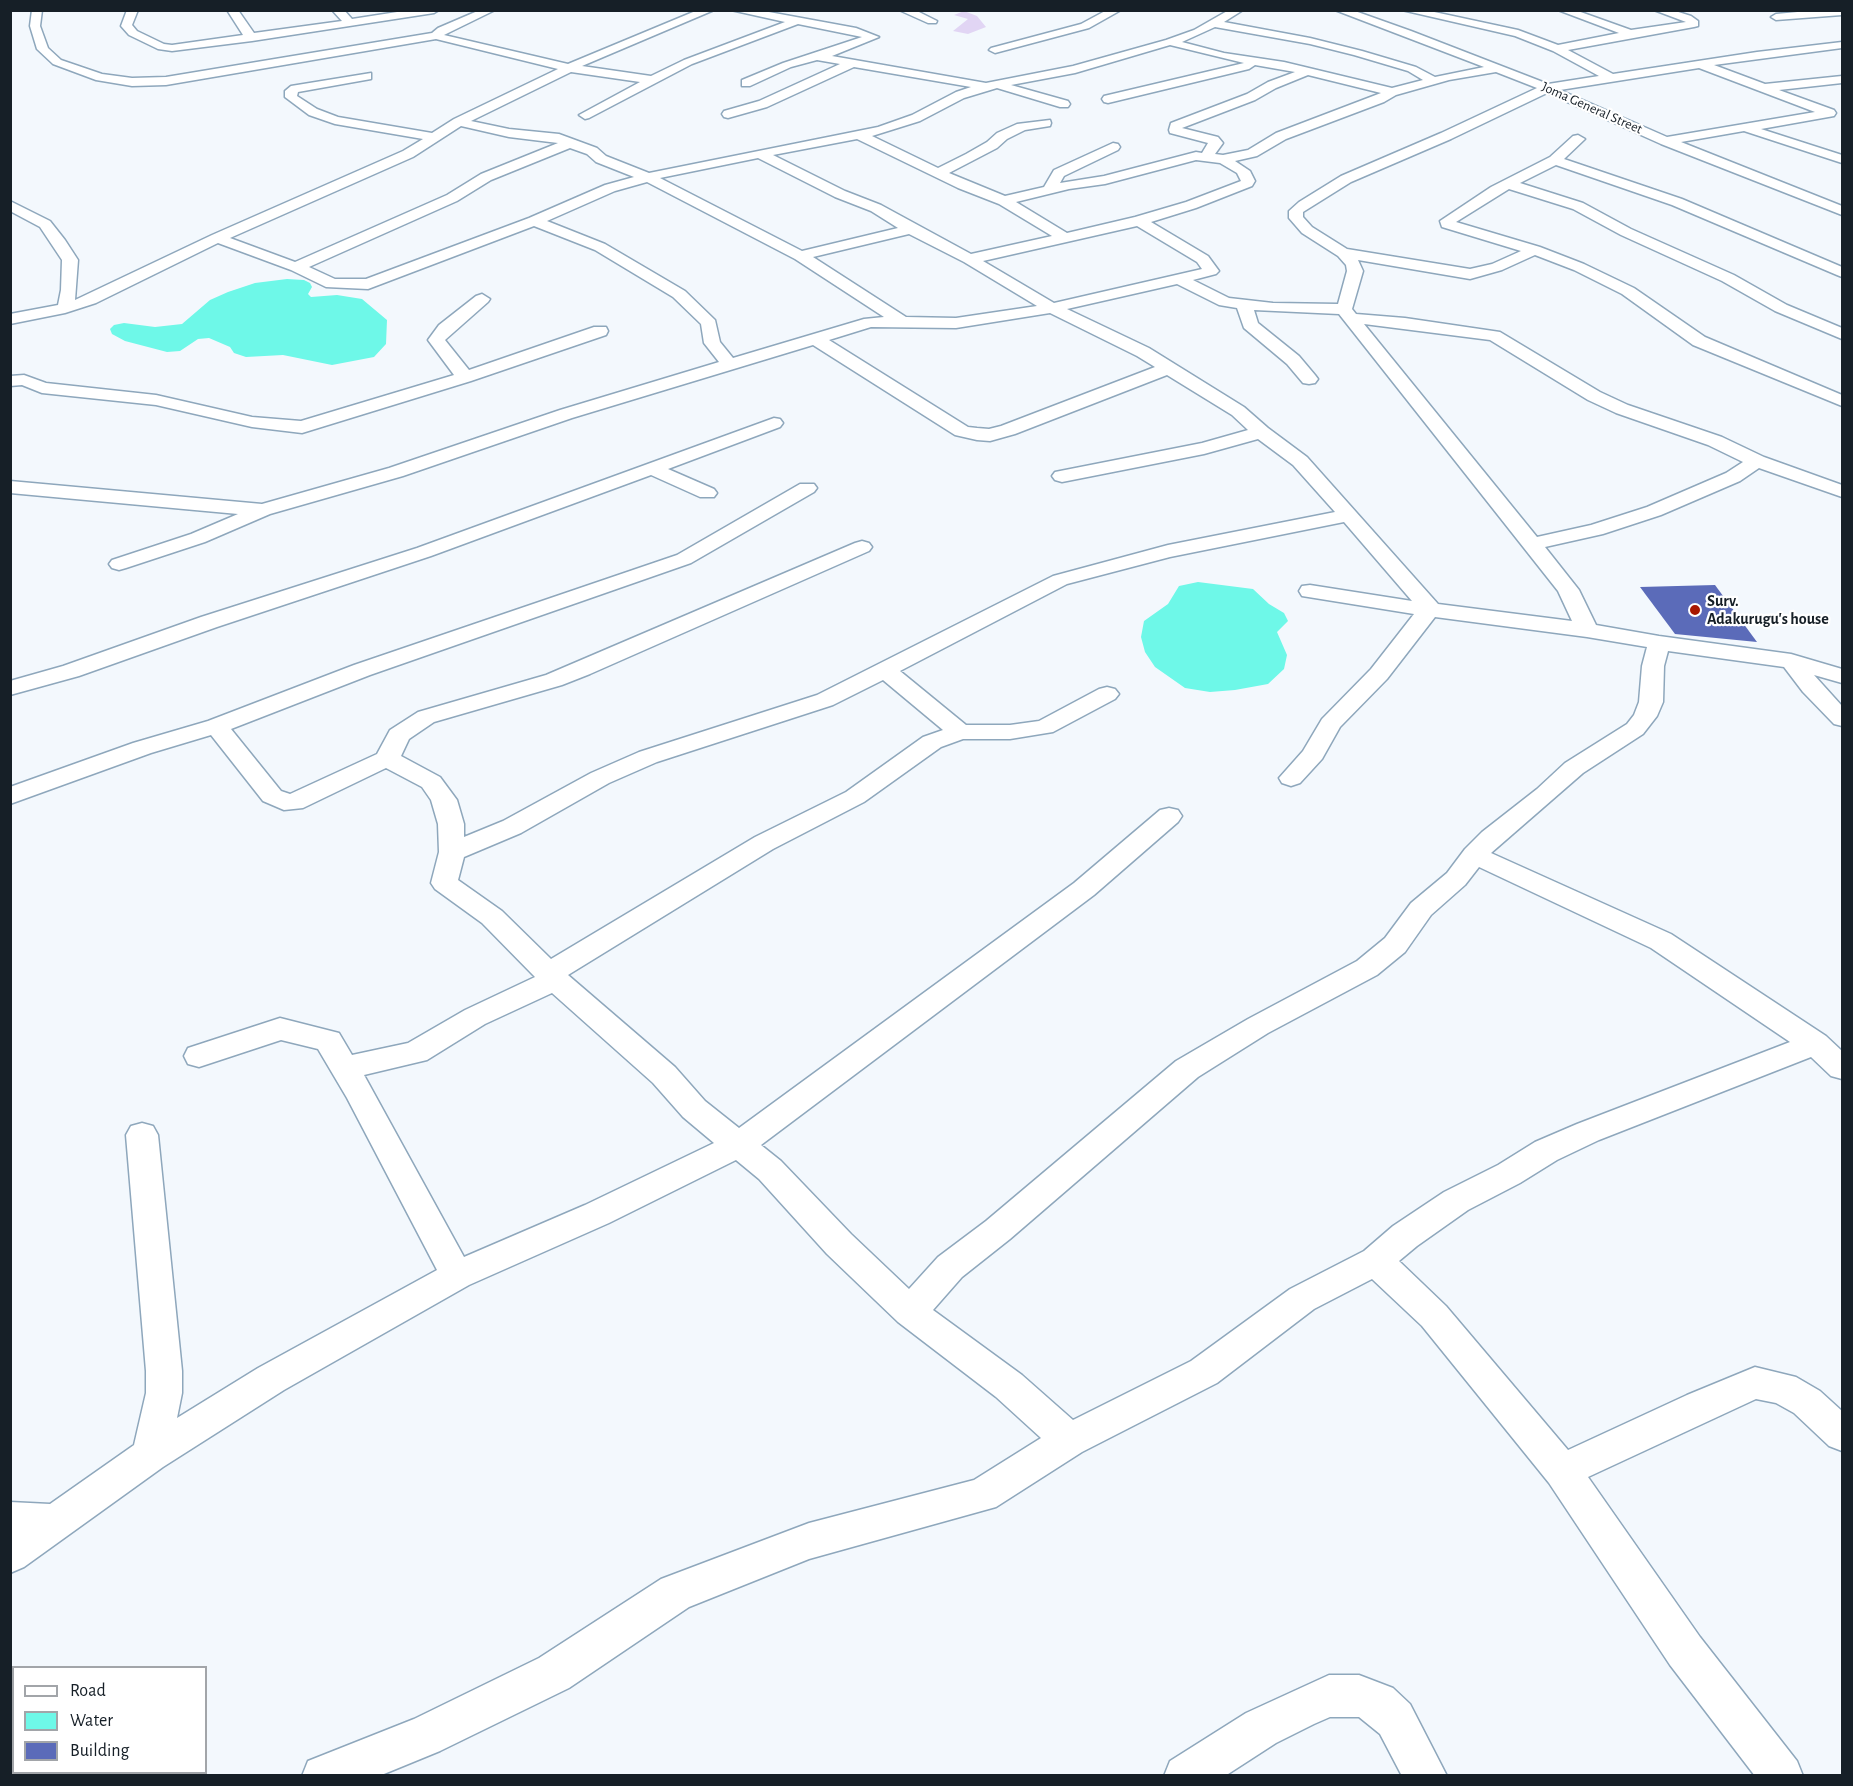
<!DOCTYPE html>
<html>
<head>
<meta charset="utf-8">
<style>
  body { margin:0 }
  #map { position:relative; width:1853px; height:1786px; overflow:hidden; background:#f3f8fd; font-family:"Alegreya Sans",sans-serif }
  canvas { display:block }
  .frame { position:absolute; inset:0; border:12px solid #161f27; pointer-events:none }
  .legend { position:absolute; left:12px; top:1666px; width:195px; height:108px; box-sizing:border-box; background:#fff; border:2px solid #a2a5a9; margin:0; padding:8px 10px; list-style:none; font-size:18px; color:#161f27 }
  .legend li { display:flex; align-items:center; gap:12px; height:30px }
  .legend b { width:30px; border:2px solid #a2a5a9 }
</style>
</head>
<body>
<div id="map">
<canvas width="1853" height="1786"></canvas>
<div class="frame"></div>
<ul class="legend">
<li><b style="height:8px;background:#fff"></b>Road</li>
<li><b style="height:16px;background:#6ef8e8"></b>Water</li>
<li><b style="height:16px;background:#5b6bb9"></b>Building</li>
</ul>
</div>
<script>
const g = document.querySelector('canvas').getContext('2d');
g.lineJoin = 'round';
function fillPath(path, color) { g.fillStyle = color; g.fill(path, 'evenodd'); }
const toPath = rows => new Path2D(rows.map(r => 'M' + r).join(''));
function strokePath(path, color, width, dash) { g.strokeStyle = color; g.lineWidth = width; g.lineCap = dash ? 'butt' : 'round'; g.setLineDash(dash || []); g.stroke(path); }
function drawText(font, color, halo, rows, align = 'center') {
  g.font = font + ' "Alegreya Sans",sans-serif'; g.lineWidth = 4.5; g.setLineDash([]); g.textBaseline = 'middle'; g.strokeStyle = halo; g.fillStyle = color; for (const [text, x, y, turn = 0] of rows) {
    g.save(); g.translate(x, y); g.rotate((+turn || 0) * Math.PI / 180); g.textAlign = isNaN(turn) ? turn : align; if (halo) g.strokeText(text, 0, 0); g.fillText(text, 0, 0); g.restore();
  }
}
fillPath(toPath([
  [964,11,977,16,986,27,968,34,953,31,968,19,954,15]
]), '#e1d5f4');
fillPath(toPath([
  [287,279,304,280,310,283,312,287,308,294,311,297,337,295,362,299,387,320,386,344,374,357,332,365,283,355,246,357,234,353,230,347,209,338,198,339,180,351,167,352,125,341,112,334,110,329,114,325,124,323,155,327,182,324,210,300,228,292,255,283],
  [1198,582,1253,589,1269,604,1284,613,1288,621,1277,632,1287,655,1284,669,1268,684,1235,690,1210,692,1185,688,1155,667,1145,652,1141,637,1144,621,1168,604,1179,586]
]), '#6ef8e8');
fillPath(toPath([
  [1715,585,1757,642,1675,634,1640,587]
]), '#5b6bb9');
const minor = toPath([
  [32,10,42,10,40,26,48,48,61,60,102,74,132,78,166,77,432,33,438,28,480,10,495,10,444,35,568,64,698,10,714,10,582,66,651,76,684,60,785,22,731,10,758,10,856,28,879,37,832,56,986,83,1073,66,1166,40,1194,30,1229,10,1243,10,1224,22,1310,38,1362,51,1416,67,1435,77,1484,67,1335,10,1352,10,1411,31,1548,84,1599,76,1553,51,1515,36,1402,10,1425,10,1518,30,1558,45,1619,33,1558,10,1575,10,1631,30,1686,22,1654,10,1672,10,1691,16,1698,21,1698,26,1694,27,1568,50,1613,74,1757,52,1842,42,1842,48,1714,65,1765,84,1842,76,1842,83,1779,90,1834,110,1836,113,1834,116,1761,129,1842,155,1842,163,1744,131,1681,142,1842,206,1842,215,1661,144,1547,93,1451,139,1351,182,1303,212,1303,217,1312,227,1347,249,1470,269,1492,264,1521,251,1442,227,1440,221,1491,187,1550,157,1573,136,1578,135,1585,139,1564,159,1682,199,1842,267,1842,277,1837,275,1672,205,1556,165,1520,183,1583,203,1631,229,1734,275,1787,305,1842,328,1842,339,1775,311,1722,281,1621,235,1573,209,1509,189,1456,222,1540,247,1584,264,1634,288,1705,337,1842,395,1842,406,1693,345,1622,294,1574,270,1535,255,1502,270,1470,279,1358,260,1363,271,1352,309,1356,314,1405,318,1500,332,1600,392,1628,405,1722,437,1764,457,1842,485,1842,497,1759,468,1740,481,1661,515,1603,534,1545,547,1579,590,1596,625,1659,636,1791,654,1842,669,1842,683,1814,675,1842,706,1842,726,1834,724,1803,692,1784,667,1668,651,1664,666,1663,702,1657,716,1643,734,1583,773,1491,853,1671,934,1826,1036,1842,1051,1842,1079,1831,1076,1811,1057,1599,1140,1557,1160,1520,1183,1468,1210,1417,1246,1399,1261,1446,1306,1568,1450,1687,1395,1755,1367,1796,1377,1820,1391,1842,1411,1842,1451,1829,1446,1794,1413,1776,1403,1756,1399,1588,1477,1700,1637,1797,1761,1803,1776,1755,1776,1670,1665,1549,1483,1422,1326,1372,1279,1314,1309,1217,1383,1082,1452,996,1507,809,1559,689,1607,569,1688,440,1751,379,1776,302,1776,308,1761,414,1719,539,1658,661,1579,809,1523,974,1480,1041,1438,996,1397,898,1322,827,1254,759,1179,736,1160,609,1223,469,1285,284,1390,163,1467,24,1567,10,1573,10,1502,50,1504,134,1445,146,1393,146,1371,126,1135,131,1126,142,1123,153,1126,158,1135,182,1371,182,1393,177,1418,258,1368,437,1270,347,1098,318,1049,281,1040,199,1067,188,1064,184,1056,188,1048,280,1018,339,1033,352,1055,408,1043,465,1010,535,977,482,923,435,889,431,883,439,852,438,824,431,800,422,787,386,768,303,808,284,810,263,801,211,735,151,753,10,804,10,787,133,743,208,721,354,665,677,555,800,484,814,484,817,488,814,492,691,563,370,675,231,729,281,791,290,794,377,754,390,730,418,712,546,675,855,543,862,541,869,543,872,547,869,551,590,674,562,685,434,722,409,739,401,756,440,777,457,800,464,824,464,837,503,821,591,773,639,752,817,695,1053,576,1168,545,1335,512,1293,465,1258,439,1204,454,1062,482,1055,480,1052,476,1055,472,1202,443,1248,430,1232,415,1167,375,1015,434,990,441,977,440,955,435,813,345,572,418,403,476,270,514,205,542,126,568,119,570,112,568,109,564,112,560,191,534,238,514,10,493,10,481,262,504,389,468,560,410,719,362,704,343,701,324,673,297,595,250,534,226,368,289,326,287,291,270,218,243,96,303,65,313,10,324,10,314,58,305,61,290,62,260,40,227,10,211,10,201,50,221,65,240,78,260,75,300,212,235,403,151,423,139,335,124,309,115,285,97,285,91,291,86,371,73,371,79,298,92,297,96,317,109,338,117,432,133,454,119,558,69,436,39,166,85,132,86,96,80,53,64,37,49,30,26,32,10],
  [798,24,862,37,783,63,742,80,742,86,750,86,791,67,817,60,840,64,759,101,724,111,722,114,724,117,728,118,767,107,854,67,971,87,956,92,912,115,878,127,649,173,606,156,597,148,559,134,509,129,471,121,571,72,640,82,579,115,585,119,589,118,692,64,798,24],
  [1215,27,1310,44,1354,55,1408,71,1423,80,1392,88,1284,62,1224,53,1182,42,1215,27],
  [1170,45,1244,63,1104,96,1102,99,1104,102,1108,103,1249,69,1255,65,1295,72,1268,82,1247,94,1171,123,1169,130,1170,133,1208,143,1202,153,1196,152,1104,176,1060,183,1064,176,1118,150,1120,147,1118,144,1113,143,1054,170,1044,187,1005,196,949,173,997,148,1007,139,1025,130,1050,126,1051,123,1050,120,1017,124,997,133,987,142,966,154,938,168,872,136,920,121,964,98,997,88,1060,107,1068,107,1070,104,1068,101,1011,85,1075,73,1170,45],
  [1699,68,1815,112,1667,137,1560,90,1699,68],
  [1496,72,1537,88,1441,133,1341,176,1299,202,1289,211,1289,218,1302,233,1338,256,1346,265,1347,271,1338,304,1273,303,1229,298,1193,280,1216,274,1219,271,1208,256,1151,222,1196,208,1252,186,1255,181,1250,171,1235,161,1257,156,1286,139,1384,102,1396,95,1449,80,1496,72],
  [1308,75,1381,93,1276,133,1248,150,1223,155,1215,154,1223,143,1218,137,1182,128,1255,100,1276,88,1308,75],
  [461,126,509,137,558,143,481,174,447,195,295,262,230,238,413,157,461,126],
  [857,139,958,188,999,204,1052,236,971,254,881,205,845,191,773,155,857,139],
  [570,148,587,154,596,162,634,177,605,185,529,218,366,279,335,279,309,267,457,201,491,180,570,148],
  [758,158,835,197,871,211,898,228,802,251,660,178,758,158],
  [1196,160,1220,163,1237,173,1241,181,1186,202,1135,217,1067,233,1016,202,1069,189,1105,184,1196,160],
  [647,182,795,259,884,317,864,319,733,358,720,342,715,320,685,291,605,244,547,221,615,191,647,182],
  [1137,226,1197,262,1202,269,1054,303,983,261,1137,226],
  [909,234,964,262,1037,306,956,318,906,317,813,257,909,234],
  [1177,284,1219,305,1237,308,1244,328,1287,364,1303,383,1309,384,1315,383,1318,379,1315,375,1299,356,1258,323,1254,310,1339,314,1558,591,1572,621,1438,604,1307,457,1268,428,1244,407,1149,348,1067,309,1177,284],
  [1050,313,1137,356,1155,367,1001,426,989,429,977,428,968,427,829,340,871,327,956,328,1050,313],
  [1364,324,1490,340,1588,400,1616,413,1708,445,1743,462,1726,473,1647,507,1591,525,1537,537,1364,324],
  [1344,522,1412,601,1310,585,1302,586,1299,591,1302,596,1414,614,1371,669,1322,719,1303,751,1279,778,1282,783,1291,786,1300,783,1322,759,1340,727,1387,679,1435,617,1587,637,1647,647,1642,666,1639,702,1634,715,1627,724,1565,763,1537,789,1482,832,1465,849,1447,873,1411,903,1385,938,1357,961,1248,1019,1176,1061,986,1221,938,1257,909,1289,851,1234,781,1161,761,1145,1094,895,1178,822,1182,816,1178,810,1169,808,1160,810,1074,883,739,1128,705,1101,675,1067,568,975,773,849,864,802,941,747,963,739,1010,739,1053,732,1115,699,1119,694,1115,689,1107,687,1099,689,1039,721,1010,725,966,725,900,671,1067,584,1170,557,1344,522],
  [883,680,943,730,923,737,846,792,755,837,551,959,502,911,458,880,464,857,521,833,609,783,657,762,833,705,883,680],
  [1479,867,1651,948,1790,1042,1577,1124,1535,1142,1498,1165,1444,1192,1393,1226,1364,1251,1290,1289,1191,1361,1073,1420,1022,1375,933,1310,962,1277,1010,1239,1198,1077,1268,1033,1377,975,1405,952,1431,915,1465,885,1479,867],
  [552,993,653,1083,683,1117,714,1143,585,1205,464,1257,364,1075,427,1060,485,1024,552,993],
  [127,10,138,10,132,25,137,31,164,44,172,45,243,35,227,10,238,10,254,33,342,21,332,10,344,10,352,19,410,10,439,10,434,13,252,41,172,51,158,49,129,35,121,26,127,10],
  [899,10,915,10,937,21,936,23,928,23,899,10],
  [1107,10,1121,10,1089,28,995,53,989,50,991,48,1081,24,1107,10],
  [1819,10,1842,10,1842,15,1776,20,1771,17,1776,14,1819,10],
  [482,294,490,299,488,302,445,340,469,370,594,327,606,327,608,331,606,335,471,381,302,433,252,427,156,405,42,393,22,385,10,386,10,376,24,375,46,383,156,395,252,417,301,421,454,375,428,340,439,325,476,296,482,294],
  [774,418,780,419,783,423,780,427,668,469,714,489,717,493,714,497,700,497,651,475,431,556,217,627,79,676,10,695,10,681,63,666,201,617,417,548,774,418],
  [1329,1675,1359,1675,1393,1688,1410,1704,1447,1776,1402,1776,1380,1734,1359,1717,1330,1717,1314,1724,1276,1743,1225,1776,1164,1776,1170,1761,1246,1713,1329,1675]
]);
strokePath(minor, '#8ea7bc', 3);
fillPath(minor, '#fff');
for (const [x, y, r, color] of [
  [1695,610,6,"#a81700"]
]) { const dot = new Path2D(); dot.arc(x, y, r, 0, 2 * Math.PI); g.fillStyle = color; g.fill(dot); strokePath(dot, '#fff', 2); }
drawText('14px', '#161f27', '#fff', [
  ["Joma General Street",1592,108,24]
]);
drawText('bold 16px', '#161f27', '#fff', [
  ["Surv.",1707,601],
  ["Adakurugu's house",1707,619]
], 'left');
</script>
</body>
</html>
